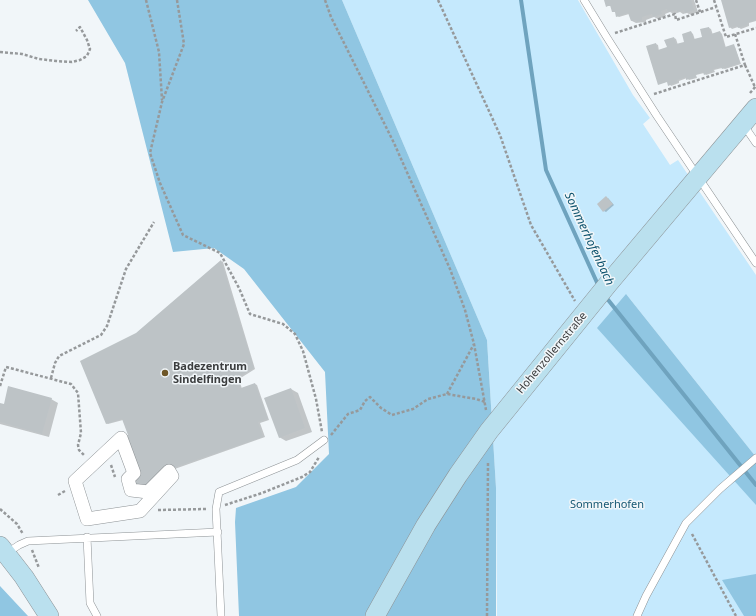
<!DOCTYPE html>
<html>
<head>
<meta charset="utf-8">
<style>
  body { margin:0 }
  canvas { display:block; background:#f1f6f9 }
</style>
</head>
<body>
<canvas width="756" height="616"></canvas>
<script>
const g = document.querySelector('canvas').getContext('2d');
g.lineJoin = 'round';
function fillPath(path, color) { g.fillStyle = color; g.fill(path, 'evenodd'); }
const toPath = rows => new Path2D(rows.map(r => 'M' + r).join(''));
function strokePath(path, color, width, dash) { g.strokeStyle = color; g.lineWidth = width; g.lineCap = dash ? 'butt' : 'round'; g.setLineDash(dash || []); g.stroke(path); }
function drawText(font, color, halo, rows, align = 'center') {
  g.font = font + ' "Noto Sans",sans-serif'; g.lineWidth = 3; g.setLineDash([]); g.textBaseline = 'middle'; g.strokeStyle = halo; g.fillStyle = color; for (const [text, x, y, turn = 0] of rows) {
    g.save(); g.translate(x, y); g.rotate((+turn || 0) * Math.PI / 180); g.textAlign = isNaN(turn) ? turn : align; if (halo) g.strokeText(text, 0, 0); g.fillText(text, 0, 0); g.restore();
  }
}
fillPath(toPath([
  [342,0,578,0,633,95,650,118,643,124,670,165,678,160,756,275,756,457,626,294,756,475,756,616,497,616,496,488,487,340]
]), '#c5e9fd');
fillPath(toPath([
  [88,0,342,0,487,340,496,488,496,616,239,616,235,522,236,508,296,487,329,454,325,372,244,269,214,248,173,252,125,63],
  [626,294,756,457,756,505,597,328],
  [756,574,756,616,744,616,722,580],
  [0,586,28,616,0,616]
]), '#90c6e2');
fillPath(toPath([
  [605,0,694,0,698,12,691,15,687,13,683,14,680,12,674,14,670,12,665,14,666,16,658,19,654,17,646,20,646,22,636,23,632,21,629,14,619,17,617,16,616,12,613,12,611,6,607,6],
  [722,0,756,0,756,21,749,23,749,26,741,29,738,27,732,29,730,27],
  [709,28,711,29,713,35,720,32,722,34,726,48,733,46,735,47,741,64,725,69,722,68,714,70,715,72,706,75,704,73,696,75,697,78,689,80,687,78,679,81,679,83,671,86,669,83,660,86,672,82,672,80,659,84,656,44,658,45,659,51,668,48,674,38,676,39,678,45,686,42,691,32,693,34,695,40,704,37],
  [608,198,614,205,606,212,604,211],
  [222,261,223,262,255,369,239,379,242,389,255,384,257,385,269,420,260,423,265,437,169,471,129,436,123,420,108,424,106,423,137,334],
  [291,389,298,393,312,432,286,441,279,437],
  [51,399,58,403,49,437,0,424,0,404,4,405]
]), '#0003');
strokePath(toPath([
  [521,0,546,170,599,287],
  [605,296,756,485]
]), '#6fa3be', 4);
fillPath(toPath([
  [604,0,691,0,694,10,685,13,684,10,677,12,677,10,668,12,667,9,661,11,662,14,653,17,652,14,642,17,642,20,637,22,636,20,631,21,628,13,616,17,615,12,612,12,610,5,606,7],
  [721,0,756,0,756,20,747,23,748,25,738,28,737,26,729,28],
  [709,27,711,34,720,31,725,47,734,44,740,63,722,69,721,67,713,69,713,71,704,75,703,72,695,75,696,77,686,80,686,77,677,80,678,82,668,86,667,82,658,85,646,46,656,43,658,50,667,47,664,40,674,37,676,44,684,42,682,34,691,31,694,39,702,37,700,29],
  [606,196,613,204,603,212,597,204],
  [221,260,254,368,237,378,241,388,255,383,268,419,258,422,263,437,167,470,148,492,131,490,134,473,121,438,128,435,122,419,106,424,80,361,136,333],
  [8,386,52,398,42,434,0,422,0,403,4,404],
  [291,388,305,428,279,438,264,398]
]), '#bdc3c6');
const lane = toPath([
  [584,0,606,36,657,116,756,263],
  [743,124,756,143],
  [87,537,90,603,97,616],
  [7,553,19,545,28,541,218,532],
  [221,616,216,509,219,492,297,460,324,440],
  [637,616,646,596,686,523,720,489,756,458]
]);
const street = toPath([
  [121,438,134,473,128,479,131,490,148,492,169,471,172,476,140,511,87,519,75,481,121,438]
]);
const secondary = toPath([
  [0,546,24,577,49,616],
  [375,616,426,525,458,475,489,431,608,284,756,108]
]);
strokePath(lane, '#8d9295', 8);
strokePath(street, '#8d9295', 14);
strokePath(secondary, '#8d9295', 20);
strokePath(toPath([
  [146,0,159,52,162,100],
  [177,0,184,44,162,102,150,153,160,183,183,235,220,253,239,288,250,314,283,324,295,334,303,351,316,399,322,432],
  [325,0,331,17,394,143,450,269,465,310,474,344,486,410],
  [438,0,500,135,531,225,575,301],
  [696,0,700,12],
  [714,0,726,37,756,28],
  [615,33,675,14,676,20,716,7],
  [0,52,22,54,39,59,56,61,72,62,80,60,87,56,90,49,87,40,80,27,76,31],
  [745,65,755,87],
  [750,93,756,86],
  [654,94,745,65,735,34],
  [51,378,55,363,59,356,101,335,107,326,126,269,154,222],
  [0,386,6,367,71,384,78,393,81,433,78,445,79,450,84,455],
  [447,394,474,344],
  [331,435,348,414,360,410,365,401,370,397,381,408,392,415,413,409,428,399,447,394,476,399,485,402],
  [111,465,115,477],
  [58,495,65,491],
  [225,505,262,493,302,477,310,472,319,457],
  [0,509,17,524,23,534],
  [158,510,207,509],
  [692,534,736,616],
  [32,550,39,568],
  [487,616,488,461]
]), '#96999b', 2.5, [3, 2]);
strokePath(lane, '#fff', 7);
strokePath(street, '#fff', 13);
strokePath(secondary, '#bae0ee', 19);
for (const [x, y, r, color] of [
  [165,373,4,"#6e5627"]
]) { const dot = new Path2D(); dot.arc(x, y, r, 0, 2 * Math.PI); g.fillStyle = color; g.fill(dot); strokePath(dot, '#f1f6f9', 1.5); }
drawText('11px', '#3b3d3e', '#f1f6f9', [
  ["Hohenzollernstraße",552,353,-50]
]);
drawText('bold 11px', '#3b3d3e', '#f1f6f9', [
  ["Badezentrum",173,367],
  ["Sindelfingen",173,380]
], 'left');
drawText('11px', '#145773', '#f1f6f9', [
  ["Sommerhofen",607,505]
]);
drawText('italic 12px', '#0f546f', '#f1f6f9', [
  ["Sommerhofenbach",589,239,65]
]);
</script>
</body>
</html>
